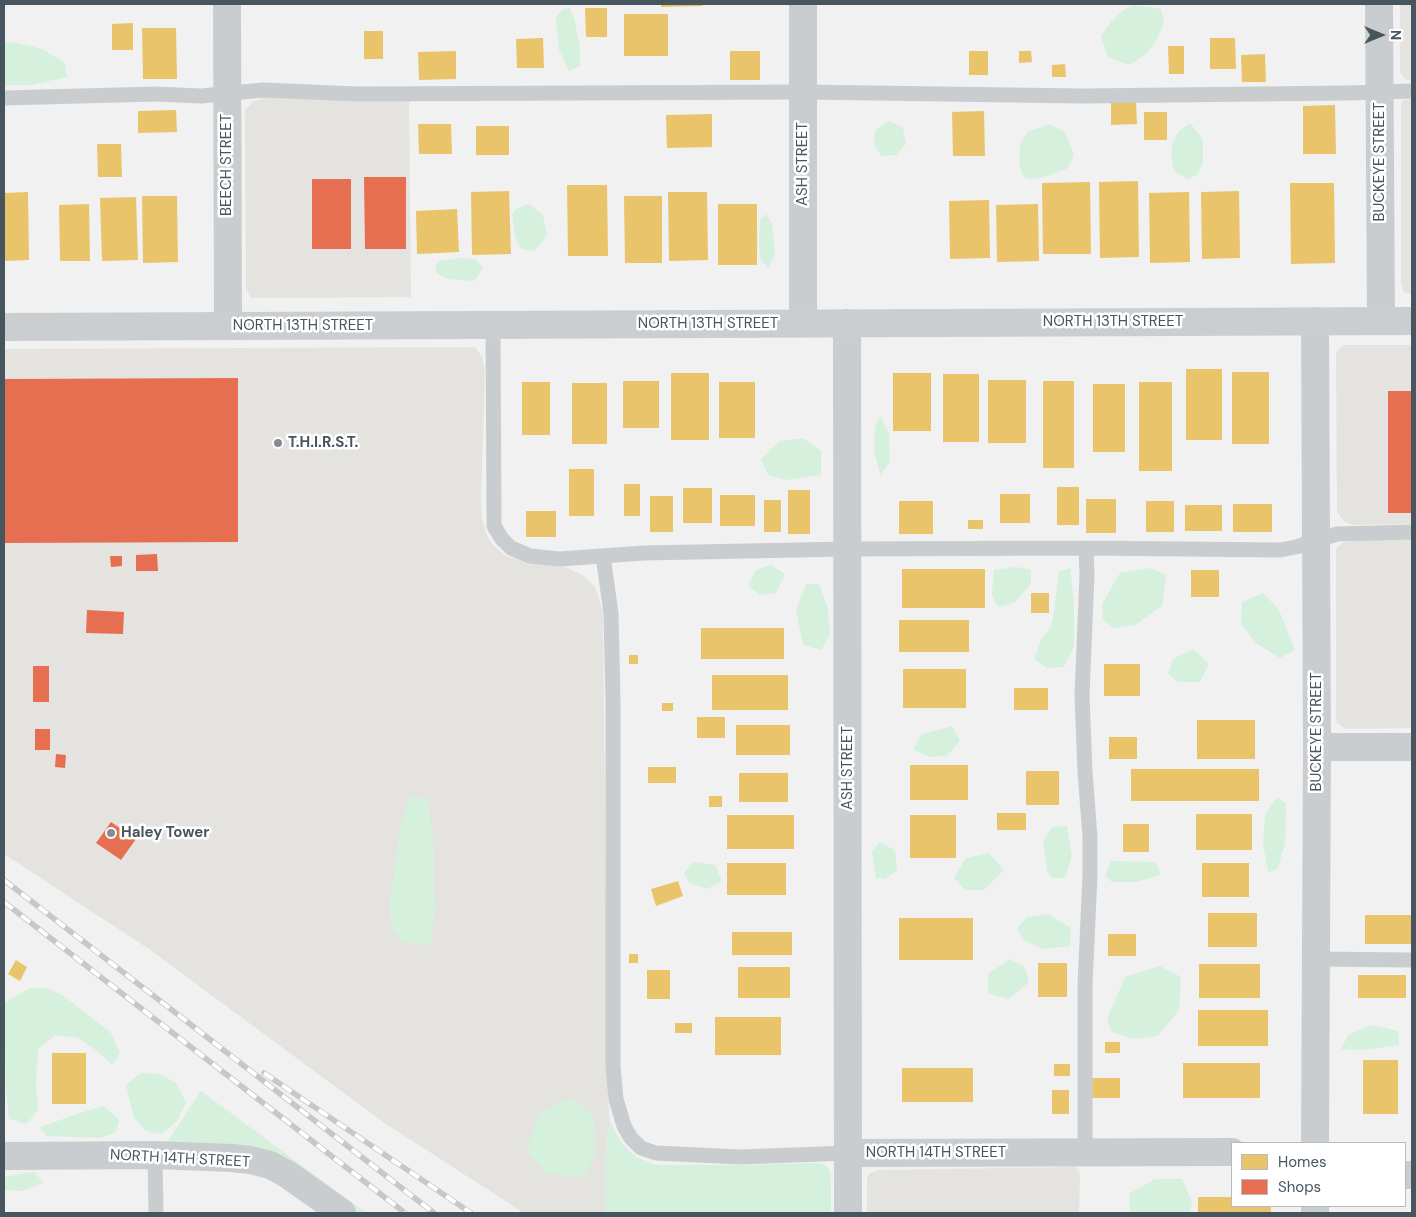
<!DOCTYPE html>
<html>
<head>
<meta charset="utf-8">
<style>
  body { margin:0 }
  #map { position:relative; width:1416px; height:1217px; overflow:hidden; background:#f1f1f1; font-family:"DM Sans",sans-serif }
  canvas { display:block }
  .frame { position:absolute; inset:0; border:5px solid #47555e; pointer-events:none }
  .legend { position:absolute; left:1231px; top:1142px; width:175px; height:65px; box-sizing:border-box; background:#fff; border:1px solid #b5bbbf; margin:0; padding:6px 9px; list-style:none; font-size:15px; color:#47555e }
  .legend li { display:flex; align-items:center; gap:10px; height:25px }
  .legend b { width:25px; border:1px solid #b5bbbf }
  .north { position:absolute; left:1356px; top:10px; width:50px; height:50px; -webkit-text-stroke:4px #fff; paint-order:stroke; rotate:90deg; font-size:14px; font-weight:700; line-height:20px; text-align:center; color:#47555e }
  .north::after { content:''; display:block; margin:auto; width:18px; height:22px; background:#47555e; clip-path:polygon(50% 0,100% 100%,50% 72%,0 100%) }
</style>
</head>
<body>
<div id="map">
<canvas width="1416" height="1217"></canvas>
<div class="frame"></div>
<ul class="legend">
<li><b style="height:14px;background:#e9c46a"></b>Homes</li>
<li><b style="height:14px;background:#e76f51"></b>Shops</li>
</ul>
<div class="north">N</div>
</div>
<script>
const g = document.querySelector('canvas').getContext('2d');
g.lineJoin = 'round';
function fillPath(path, color) { g.fillStyle = color; g.fill(path, 'evenodd'); }
const toPath = rows => new Path2D(rows.map(r => 'M' + r).join(''));
function strokePath(path, color, width, dash) { g.strokeStyle = color; g.lineWidth = width; g.lineCap = dash ? 'butt' : 'round'; g.setLineDash(dash || []); g.stroke(path); }
function drawText(font, color, halo, rows, align = 'center') {
  g.font = font + ' "DM Sans",sans-serif'; g.lineWidth = 5; g.setLineDash([]); g.textBaseline = 'middle'; g.strokeStyle = halo; g.fillStyle = color; for (const [text, x, y, turn = 0] of rows) {
    g.save(); g.translate(x, y); g.rotate((+turn || 0) * Math.PI / 180); g.textAlign = isNaN(turn) ? turn : align; if (halo) g.strokeText(text, 0, 0); g.fillText(text, 0, 0); g.restore();
  }
}
fillPath(toPath([
  [1400,4,1412,4,1412,81,1405,79,1401,74,1400,69],
  [266,97,409,101,411,297,251,298,246,289,245,110,253,102],
  [1412,99,1412,294,1404,292,1401,284,1401,104,1403,100],
  [1343,345,1412,345,1412,524,1352,525,1344,521,1337,512,1336,353],
  [475,347,482,357,485,372,481,502,482,519,487,536,493,545,506,556,529,563,566,567,584,576,595,587,603,611,608,1097,610,1122,606,1149,605,1213,524,1213,383,1122,149,949,4,854,4,349],
  [1412,539,1412,728,1346,729,1337,723,1336,717,1336,549,1342,543,1359,540],
  [1074,1167,1079,1170,1080,1176,1079,1213,867,1213,867,1178,870,1173,878,1170]
]), '#e5e3df');
fillPath(toPath([
  [1133,5,1161,9,1164,22,1157,39,1146,54,1129,65,1108,57,1101,36,1111,22,1121,12],
  [570,8,575,22,580,48,580,66,569,71,559,50,556,17,563,9],
  [13,42,42,49,65,63,67,77,31,85,4,85,4,43],
  [890,121,903,128,906,144,896,155,881,156,874,144,875,130],
  [1190,123,1203,139,1203,164,1197,175,1187,179,1174,171,1171,156,1172,145,1178,132],
  [1050,124,1065,132,1074,155,1068,168,1048,176,1032,179,1023,177,1019,163,1020,144,1028,132],
  [529,204,543,215,547,235,535,251,521,249,515,237,512,214,517,208],
  [766,214,772,223,775,255,768,268,760,259,759,244,760,220],
  [460,258,476,259,483,268,474,281,448,279,437,274,435,266,440,261],
  [880,416,889,433,890,462,880,475,874,450,875,427],
  [803,438,821,451,821,475,788,480,768,475,761,459,780,441],
  [771,565,785,574,776,593,760,595,748,585,756,570],
  [1015,567,1031,569,1031,584,1014,603,998,607,992,595,994,570],
  [1070,568,1074,600,1074,646,1064,667,1047,668,1035,659,1041,639,1050,628,1053,618,1059,572],
  [1151,568,1166,575,1162,606,1135,625,1113,628,1103,619,1102,604,1120,573],
  [806,584,819,584,828,608,830,635,821,650,803,645,796,610],
  [1263,593,1279,610,1295,650,1280,658,1256,643,1241,624,1242,602],
  [1193,649,1209,664,1200,682,1178,682,1168,674,1173,659],
  [952,726,960,741,947,756,930,757,913,750,922,734],
  [409,797,428,798,433,838,435,911,430,946,403,942,391,928,390,901,400,828],
  [1277,797,1286,803,1285,845,1277,869,1268,872,1263,843,1265,815],
  [1067,826,1072,856,1065,878,1052,878,1047,871,1043,842,1052,827],
  [879,842,895,850,897,870,885,879,876,878,872,852],
  [989,853,1004,870,984,890,965,890,954,878,966,858],
  [1111,861,1156,862,1161,875,1136,882,1112,882,1105,876],
  [694,862,715,865,722,881,707,889,688,882,684,873],
  [1048,914,1071,928,1070,946,1044,949,1026,942,1017,929,1027,917],
  [1010,959,1025,967,1029,982,1009,999,988,994,988,974],
  [1160,966,1181,977,1179,1010,1158,1036,1133,1039,1112,1032,1107,1019,1125,977],
  [30,988,47,988,64,996,111,1033,120,1053,112,1065,96,1050,78,1038,55,1035,38,1049,36,1083,38,1109,27,1124,9,1119,6,1091,4,1003],
  [1371,1025,1398,1031,1399,1045,1363,1050,1341,1049,1348,1035],
  [141,1073,159,1074,175,1082,186,1102,177,1121,162,1134,146,1131,134,1118,126,1085],
  [201,1091,344,1197,367,1213,354,1213,233,1146,167,1142],
  [571,1097,594,1116,596,1153,585,1176,548,1174,526,1151,540,1112],
  [104,1106,119,1120,116,1132,100,1138,46,1136,40,1127,83,1112],
  [610,1122,622,1144,638,1158,657,1165,742,1165,816,1163,825,1165,829,1169,831,1177,831,1213,605,1213,606,1149],
  [34,1172,44,1183,21,1191,4,1190,4,1177],
  [1155,1179,1182,1179,1192,1202,1190,1213,1130,1213,1129,1194]
]), '#d5f0dd');
fillPath(toPath([
  [661,4,703,4,703,6,661,7],
  [585,8,607,8,607,37,586,37],
  [624,14,668,14,668,56,624,56],
  [133,23,133,50,112,50,112,24],
  [142,28,176,28,177,79,143,79],
  [364,31,383,31,383,59,364,59],
  [543,38,544,68,517,68,516,39],
  [1210,38,1235,38,1236,69,1210,69],
  [1168,46,1184,46,1184,74,1169,74],
  [456,51,456,79,419,80,418,52],
  [730,51,760,51,760,80,730,80],
  [969,51,988,51,988,75,969,75],
  [1019,51,1031,51,1032,62,1019,63],
  [1265,54,1266,82,1242,82,1241,55],
  [1065,64,1066,77,1052,77,1052,65],
  [1111,102,1136,102,1137,124,1111,125],
  [1335,105,1336,154,1303,154,1303,106],
  [176,110,177,132,138,133,138,111],
  [984,111,985,156,953,156,952,112],
  [1144,112,1167,112,1167,140,1144,140],
  [712,114,712,147,667,148,666,115],
  [418,124,451,124,452,154,419,154],
  [476,126,509,126,509,155,476,155],
  [97,144,121,144,122,177,98,177],
  [1138,181,1139,257,1100,258,1099,182],
  [1090,182,1091,254,1043,254,1042,183],
  [1290,183,1334,183,1335,263,1291,264],
  [567,185,607,185,608,256,568,256],
  [509,191,511,254,472,255,471,192],
  [1239,191,1240,258,1202,259,1201,192],
  [28,192,29,260,4,261,4,193],
  [668,192,707,192,708,260,669,261],
  [1189,192,1190,262,1150,263,1149,193],
  [142,196,177,196,178,262,143,263],
  [624,196,662,196,662,263,625,263],
  [136,197,138,260,102,261,100,198],
  [989,200,990,258,950,259,949,201],
  [89,204,90,261,60,261,59,205],
  [718,204,757,204,757,265,718,265],
  [1038,204,1039,261,997,262,996,205],
  [457,209,459,252,417,254,416,211],
  [1186,369,1222,369,1222,440,1186,440],
  [1232,372,1269,372,1269,444,1232,444],
  [671,373,709,373,709,440,671,440],
  [893,373,931,373,931,431,893,431],
  [943,374,979,374,979,442,943,442],
  [988,380,1026,380,1026,443,988,443],
  [623,381,659,381,659,428,623,428],
  [1043,381,1074,381,1074,468,1043,468],
  [522,382,550,382,550,435,522,435],
  [719,382,755,382,755,438,719,438],
  [1139,382,1172,382,1172,471,1139,471],
  [572,383,607,383,607,444,572,444],
  [1093,384,1125,384,1125,452,1093,452],
  [569,469,594,469,594,516,569,516],
  [624,484,640,484,640,516,624,516],
  [1057,487,1079,487,1079,525,1057,525],
  [683,488,712,488,712,523,683,523],
  [788,490,810,490,810,534,788,534],
  [1000,494,1030,494,1030,523,1000,523],
  [720,495,755,495,755,526,720,526],
  [650,496,673,496,673,532,650,532],
  [1086,499,1116,499,1116,533,1086,533],
  [764,500,781,500,781,532,764,532],
  [899,501,933,501,933,534,899,534],
  [1146,501,1174,501,1174,532,1146,532],
  [1233,504,1272,504,1272,532,1233,532],
  [1185,505,1222,505,1222,531,1185,531],
  [526,511,556,511,556,537,526,537],
  [968,520,983,520,983,529,968,529],
  [902,569,985,569,985,608,902,608],
  [1191,570,1219,570,1219,597,1191,597],
  [1031,593,1049,593,1049,613,1031,613],
  [899,620,969,620,969,652,899,652],
  [701,628,784,628,784,659,701,659],
  [629,655,638,655,638,664,629,664],
  [1104,664,1140,664,1140,696,1104,696],
  [903,669,966,669,966,708,903,708],
  [712,675,788,675,788,710,712,710],
  [1014,688,1048,688,1048,710,1014,710],
  [662,703,673,703,673,711,662,711],
  [697,717,725,717,725,738,697,738],
  [1197,720,1255,720,1255,759,1197,759],
  [736,725,790,725,790,755,736,755],
  [1109,737,1137,737,1137,759,1109,759],
  [910,765,968,765,968,800,910,800],
  [648,767,676,767,676,783,648,783],
  [1131,769,1259,769,1259,801,1131,801],
  [1026,771,1059,771,1059,805,1026,805],
  [739,773,788,773,788,802,739,802],
  [709,796,722,796,722,807,709,807],
  [997,813,1026,813,1026,830,997,830],
  [1196,814,1252,814,1252,850,1196,850],
  [727,815,794,815,794,849,727,849],
  [910,815,956,815,956,858,910,858],
  [1123,824,1149,824,1149,852,1123,852],
  [727,863,786,863,786,895,727,895],
  [1202,863,1249,863,1249,897,1202,897],
  [678,881,683,896,656,906,651,889],
  [1208,913,1257,913,1257,947,1208,947],
  [1365,915,1412,915,1412,944,1365,944],
  [899,918,973,918,973,960,899,960],
  [732,932,792,932,792,955,732,955],
  [1108,934,1136,934,1136,956,1108,956],
  [629,954,638,954,638,963,629,963],
  [16,960,27,967,20,981,8,974],
  [1038,963,1067,963,1067,997,1038,997],
  [1199,964,1260,964,1260,998,1199,998],
  [738,967,790,967,790,998,738,998],
  [647,970,670,970,670,999,647,999],
  [1358,975,1406,975,1406,998,1358,998],
  [1198,1010,1268,1010,1268,1046,1198,1046],
  [715,1017,781,1017,781,1055,715,1055],
  [675,1023,692,1023,692,1033,675,1033],
  [1105,1042,1120,1042,1120,1053,1105,1053],
  [52,1053,86,1053,86,1104,52,1104],
  [1363,1060,1398,1060,1398,1114,1363,1114],
  [1183,1063,1260,1063,1260,1098,1183,1098],
  [1054,1064,1070,1064,1070,1076,1054,1076],
  [902,1068,973,1068,973,1102,902,1102],
  [1091,1078,1120,1078,1120,1098,1091,1098],
  [1052,1090,1069,1090,1069,1114,1052,1114],
  [1198,1197,1232,1197,1232,1206,1271,1206,1271,1213,1198,1213]
]), '#e9c46a');
fillPath(toPath([
  [364,177,406,177,406,249,365,249],
  [312,179,351,179,351,249,312,249],
  [238,378,238,542,4,543,4,379],
  [1388,391,1412,391,1412,513,1388,513],
  [157,554,158,571,136,571,136,555],
  [110,556,122,556,122,566,111,567],
  [87,610,124,612,123,634,86,633],
  [33,666,49,666,49,702,33,702],
  [35,729,50,729,50,750,35,750],
  [56,754,66,755,65,768,55,767],
  [111,822,136,839,121,860,96,843]
]), '#e76f51');
strokePath(toPath([
  [4,98,156,94,201,96,263,90,358,94,803,92,1083,96,1347,93,1412,91],
  [493,325,494,526,502,539,511,548,530,556,560,559,644,553,848,549,1086,548,1280,550,1296,547,1337,534,1412,532],
  [603,556,611,613,613,702,613,1067,616,1099,624,1126,631,1138,641,1148,656,1153,741,1157,848,1153],
  [1316,959,1412,960],
  [1085,1153,1085,984,1090,876,1090,837,1085,772,1082,695,1087,575,1086,548],
  [155,1155,156,1213]
]), '#cacdcf', 15);
strokePath(toPath([
  [227,4,228,326],
  [803,4,803,323],
  [1379,4,1381,321],
  [1315,321,1317,747,1315,1143],
  [847,323,848,1213],
  [1317,747,1412,747],
  [848,1153,1232,1152],
  [4,1156,155,1155,232,1158,250,1160,270,1165,287,1174,342,1213],
  [1405,1175,1412,1175],
  [1315,1206,1315,1213]
]), '#cacdcf', 28);
strokePath(toPath([
  [4,327,1412,321]
]), '#caced1', 28);
const rail = toPath([
  [4,880,434,1213],
  [4,902,405,1213],
  [264,1073,471,1213]
]);
strokePath(rail, '#c6c7c9', 5.5);
strokePath(rail, '#fff', 4, [11]);
for (const [x, y, r, color] of [
  [278,443,5,"#828c91"],
  [111,833,5,"#828c91"]
]) { const dot = new Path2D(); dot.arc(x, y, r, 0, 2 * Math.PI); g.fillStyle = color; g.fill(dot); strokePath(dot, '#fff', 2); }
drawText('15px', '#47555e', '#fff', [
  ["BUCKEYE STREET",1380,162,-90],
  ["ASH STREET",803,164,-90],
  ["BEECH STREET",227,165,-90],
  ["NORTH 13TH STREET",1113,322],
  ["NORTH 13TH STREET",708,324],
  ["NORTH 13TH STREET",303,326],
  ["BUCKEYE STREET",1317,732,-90],
  ["ASH STREET",848,768,-90],
  ["NORTH 14TH STREET",936,1153],
  ["NORTH 14TH STREET",180,1159,3]
]);
drawText('bold 15px', '#47555e', '#fff', [
  ["T.H.I.R.S.T.",288,443],
  ["Haley Tower",121,833]
], 'left');
</script>
</body>
</html>
